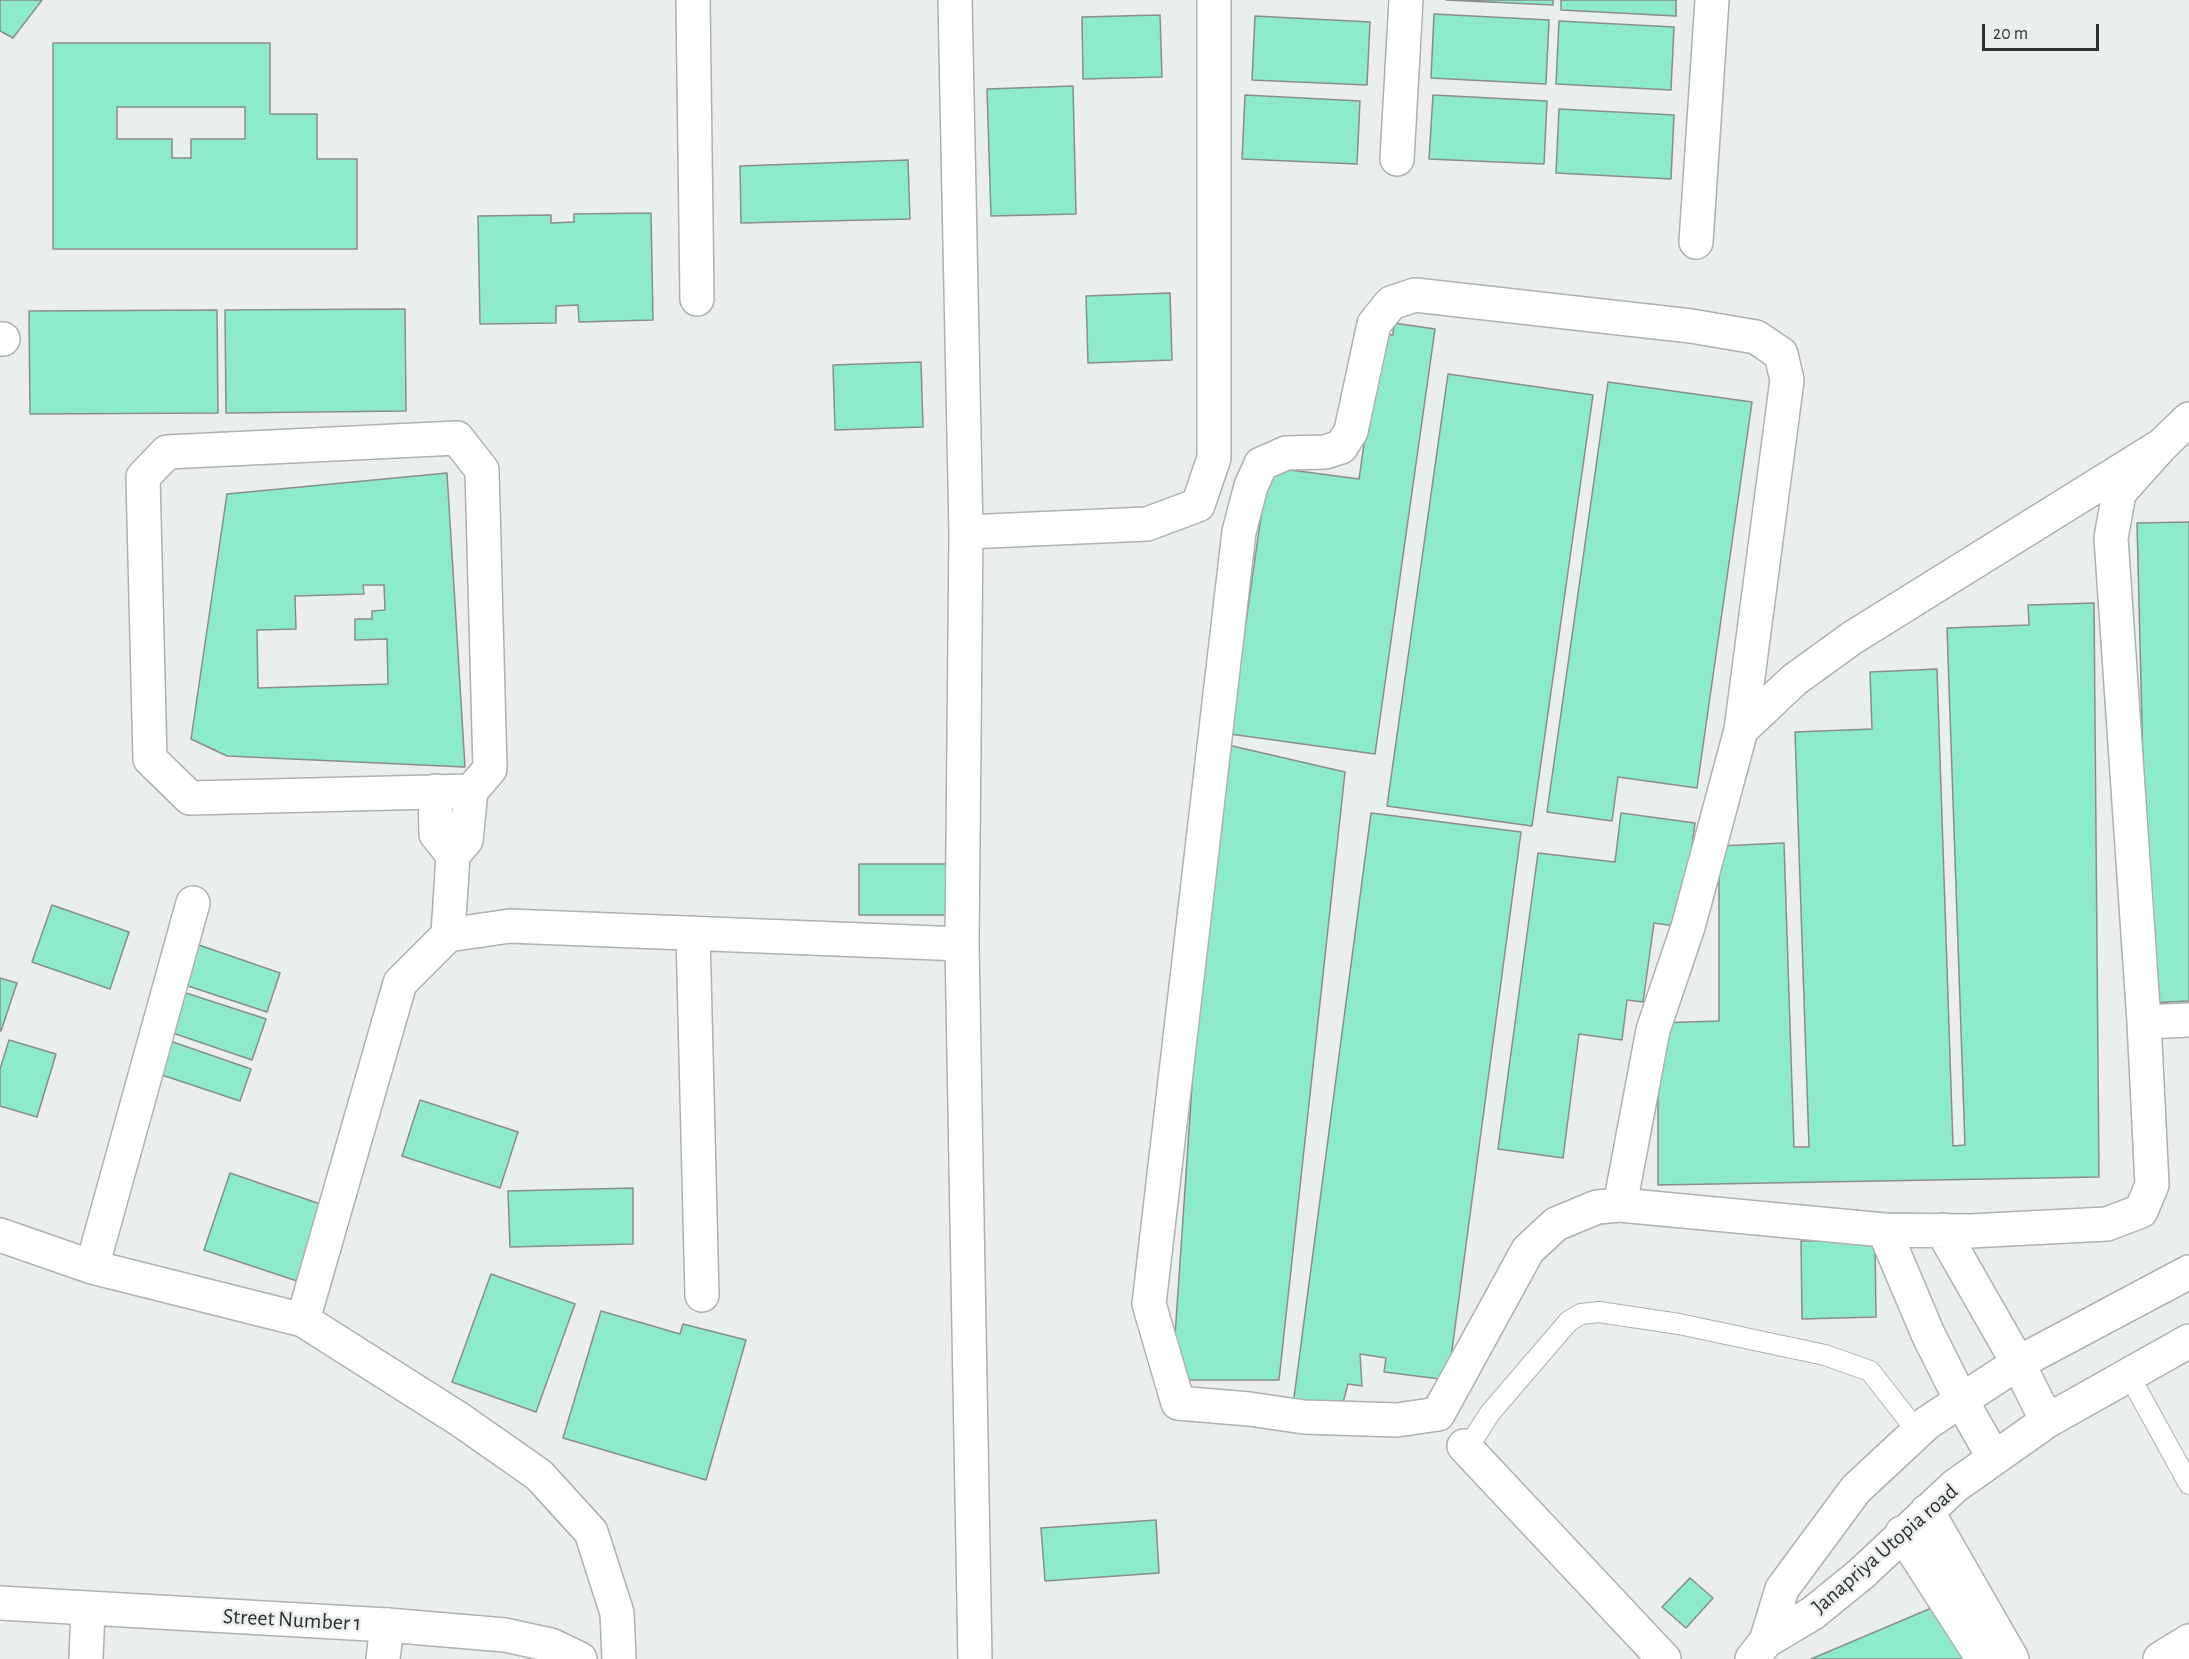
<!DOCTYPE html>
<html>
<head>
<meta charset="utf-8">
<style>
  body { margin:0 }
  #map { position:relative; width:2189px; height:1659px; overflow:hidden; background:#eaeeec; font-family:"Alegreya Sans",sans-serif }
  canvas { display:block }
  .scale { position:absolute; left:1982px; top:24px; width:117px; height:27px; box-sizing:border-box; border:3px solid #2f3130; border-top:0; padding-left:8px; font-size:18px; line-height:21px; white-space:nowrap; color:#2f3130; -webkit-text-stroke:4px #eaeeec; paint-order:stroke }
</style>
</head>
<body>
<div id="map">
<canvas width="2189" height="1659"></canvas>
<div class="scale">20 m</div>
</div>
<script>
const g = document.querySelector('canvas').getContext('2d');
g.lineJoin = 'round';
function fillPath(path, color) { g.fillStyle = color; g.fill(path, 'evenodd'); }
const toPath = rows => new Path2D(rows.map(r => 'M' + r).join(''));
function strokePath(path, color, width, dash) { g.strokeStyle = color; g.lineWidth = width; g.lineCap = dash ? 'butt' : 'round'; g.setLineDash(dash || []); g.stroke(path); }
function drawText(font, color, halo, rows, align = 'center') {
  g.font = font + ' "Alegreya Sans",sans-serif'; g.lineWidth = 5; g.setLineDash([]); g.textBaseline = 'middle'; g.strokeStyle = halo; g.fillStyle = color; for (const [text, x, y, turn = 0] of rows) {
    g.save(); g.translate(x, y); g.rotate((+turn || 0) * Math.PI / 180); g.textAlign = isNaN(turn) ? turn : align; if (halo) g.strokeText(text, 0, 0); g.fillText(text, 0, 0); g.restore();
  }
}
const building = toPath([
  [0,0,42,0,13,38,0,31,0,0],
  [1446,0,1553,0,1553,5,1446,0],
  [1561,0,1676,0,1676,16,1561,10,1561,0],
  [1434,14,1549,20,1546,84,1431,78,1434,14],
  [1160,15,1162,77,1083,79,1082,17,1160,15],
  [1255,16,1370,22,1367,85,1252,80,1255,16],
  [1559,21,1674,27,1671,90,1556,84,1559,21],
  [53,43,270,43,270,114,317,114,317,159,357,159,357,249,53,249,53,43],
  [117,107,245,107,245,139,191,139,191,158,172,158,172,139,117,139,117,107],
  [1073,86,1076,214,991,216,987,89,1073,86],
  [1245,95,1360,101,1357,164,1242,159,1245,95],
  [1433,95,1547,101,1544,164,1429,159,1433,95],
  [1559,109,1674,115,1671,179,1556,173,1559,109],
  [908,160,910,219,741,223,740,166,908,160],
  [651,213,653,320,579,322,578,305,556,306,556,323,480,324,478,216,551,215,551,223,574,222,574,214,651,213],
  [1170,293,1172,360,1088,363,1086,296,1170,293],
  [405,309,406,411,226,413,225,310,405,309],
  [217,310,218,413,30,414,29,311,217,310],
  [1394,323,1435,329,1375,754,1230,734,1268,467,1359,479,1380,333,1393,335,1394,323],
  [921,362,923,427,835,430,833,365,921,362],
  [1448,374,1593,395,1532,826,1387,806,1448,374],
  [1608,382,1752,402,1697,788,1618,777,1612,821,1547,812,1608,382],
  [447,473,465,767,227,756,191,739,227,494,447,473],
  [363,585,384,585,385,610,372,611,372,619,355,619,355,640,387,639,388,684,258,688,257,630,296,629,295,596,364,594,363,585],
  [2189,522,2189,1001,2149,1003,2137,523,2189,522],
  [2094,603,2099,1177,1658,1185,1658,1023,1719,1021,1719,846,1784,843,1794,1147,1809,1147,1795,732,1872,729,1870,672,1937,669,1953,1146,1965,1145,1947,628,2029,625,2028,605,2094,603],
  [1228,745,1345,772,1279,1380,1172,1380,1197,1013,1228,745],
  [1371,813,1521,832,1448,1380,1384,1372,1386,1358,1360,1354,1362,1386,1348,1384,1340,1414,1293,1405,1371,813],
  [1621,813,1695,823,1681,927,1654,923,1643,1002,1627,1000,1622,1040,1579,1034,1563,1158,1498,1149,1538,853,1615,862,1621,813],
  [859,864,950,864,950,915,859,915,859,864],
  [52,905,129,932,110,989,32,962,52,905],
  [196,944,280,973,267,1012,182,984,196,944],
  [0,978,17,983,1,1031,0,1031,0,978],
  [183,992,266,1019,252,1060,170,1032,183,992],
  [9,1040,56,1054,37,1117,0,1106,0,1069,9,1040],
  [170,1041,251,1069,240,1101,159,1074,170,1041],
  [420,1100,518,1132,500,1188,402,1156,420,1100],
  [230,1173,323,1205,297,1281,204,1250,230,1173],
  [633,1188,633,1244,510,1247,508,1191,633,1188],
  [1875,1240,1876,1317,1802,1319,1801,1241,1875,1240],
  [491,1274,575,1304,536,1412,452,1382,491,1274],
  [601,1311,680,1334,683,1324,746,1340,706,1480,563,1438,601,1311],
  [1156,1520,1159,1573,1045,1581,1041,1528,1156,1520],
  [1690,1578,1713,1598,1686,1628,1662,1607,1690,1578],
  [1941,1604,1973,1659,1811,1659,1941,1604]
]);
fillPath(building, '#8debcc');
strokePath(building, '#898d8b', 1.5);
const lane = toPath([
  [2129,1375,2189,1484],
  [1467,1449,1490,1413,1569,1321,1581,1314,1599,1312,1679,1324,1825,1355,1870,1371,1917,1431]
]);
const street = toPath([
  [693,0,697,299],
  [955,0,966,532,962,944,975,1659],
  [1397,159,1406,0],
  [1696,242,1712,0],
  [0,339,3,339],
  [457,438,482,470,490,769,471,791,190,798,150,759,143,477,167,452,457,438],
  [966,532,1147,524,1198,505,1214,458,1214,0],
  [1741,730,1787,380,1781,354,1756,337,1691,326,1415,295,1391,303,1374,324,1351,431,1341,447,1325,452,1286,453,1261,464,1251,486,1239,532,1149,1304,1178,1403,1249,1409,1304,1417,1397,1420,1438,1414,1528,1250,1556,1224,1597,1207,1620,1205,1884,1230,1970,1231,2107,1224,2141,1211,2152,1185,2144,1022,2111,538,2119,493,2162,445],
  [435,791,436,834,453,855],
  [693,933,702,1295],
  [448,935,453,855,466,840,471,791],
  [2144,1022,2189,1020],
  [1620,1205,1653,1030,1688,927,1741,730,1794,680,1852,638,2162,445,2189,419],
  [1884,1230,1928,1334,1961,1400,1994,1458],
  [1942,1230,2018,1363,2047,1421],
  [0,1235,92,1267,303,1320,459,1419,539,1475,591,1532,617,1613,619,1659],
  [92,1267,193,903],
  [303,1320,400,983,448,935,510,926,962,944],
  [1464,1446,1664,1659],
  [1927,1511,2012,1659],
  [1902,1533,1983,1659],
  [1766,1641,1813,1613,1861,1574,1955,1486,2047,1421,2189,1341],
  [86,1659,88,1609],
  [383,1659,387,1625],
  [1752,1659,1766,1641,1782,1589,1856,1489,1927,1423,2018,1363,2189,1272],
  [2160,1659,2189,1641]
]);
const secondary = toPath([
  [0,1603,387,1625,505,1635,551,1645,580,1659]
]);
strokePath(lane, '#adb1b0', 22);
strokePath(street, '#adb1b0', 36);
strokePath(secondary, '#adb1b0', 36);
strokePath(lane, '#fff', 20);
strokePath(street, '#fff', 33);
strokePath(secondary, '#fff', 33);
drawText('22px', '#2f3130', '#eaeeec', [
  ["Janapriya Utopia road",1885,1549,-41],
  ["Street Number 1",292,1620,3]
]);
</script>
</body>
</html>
